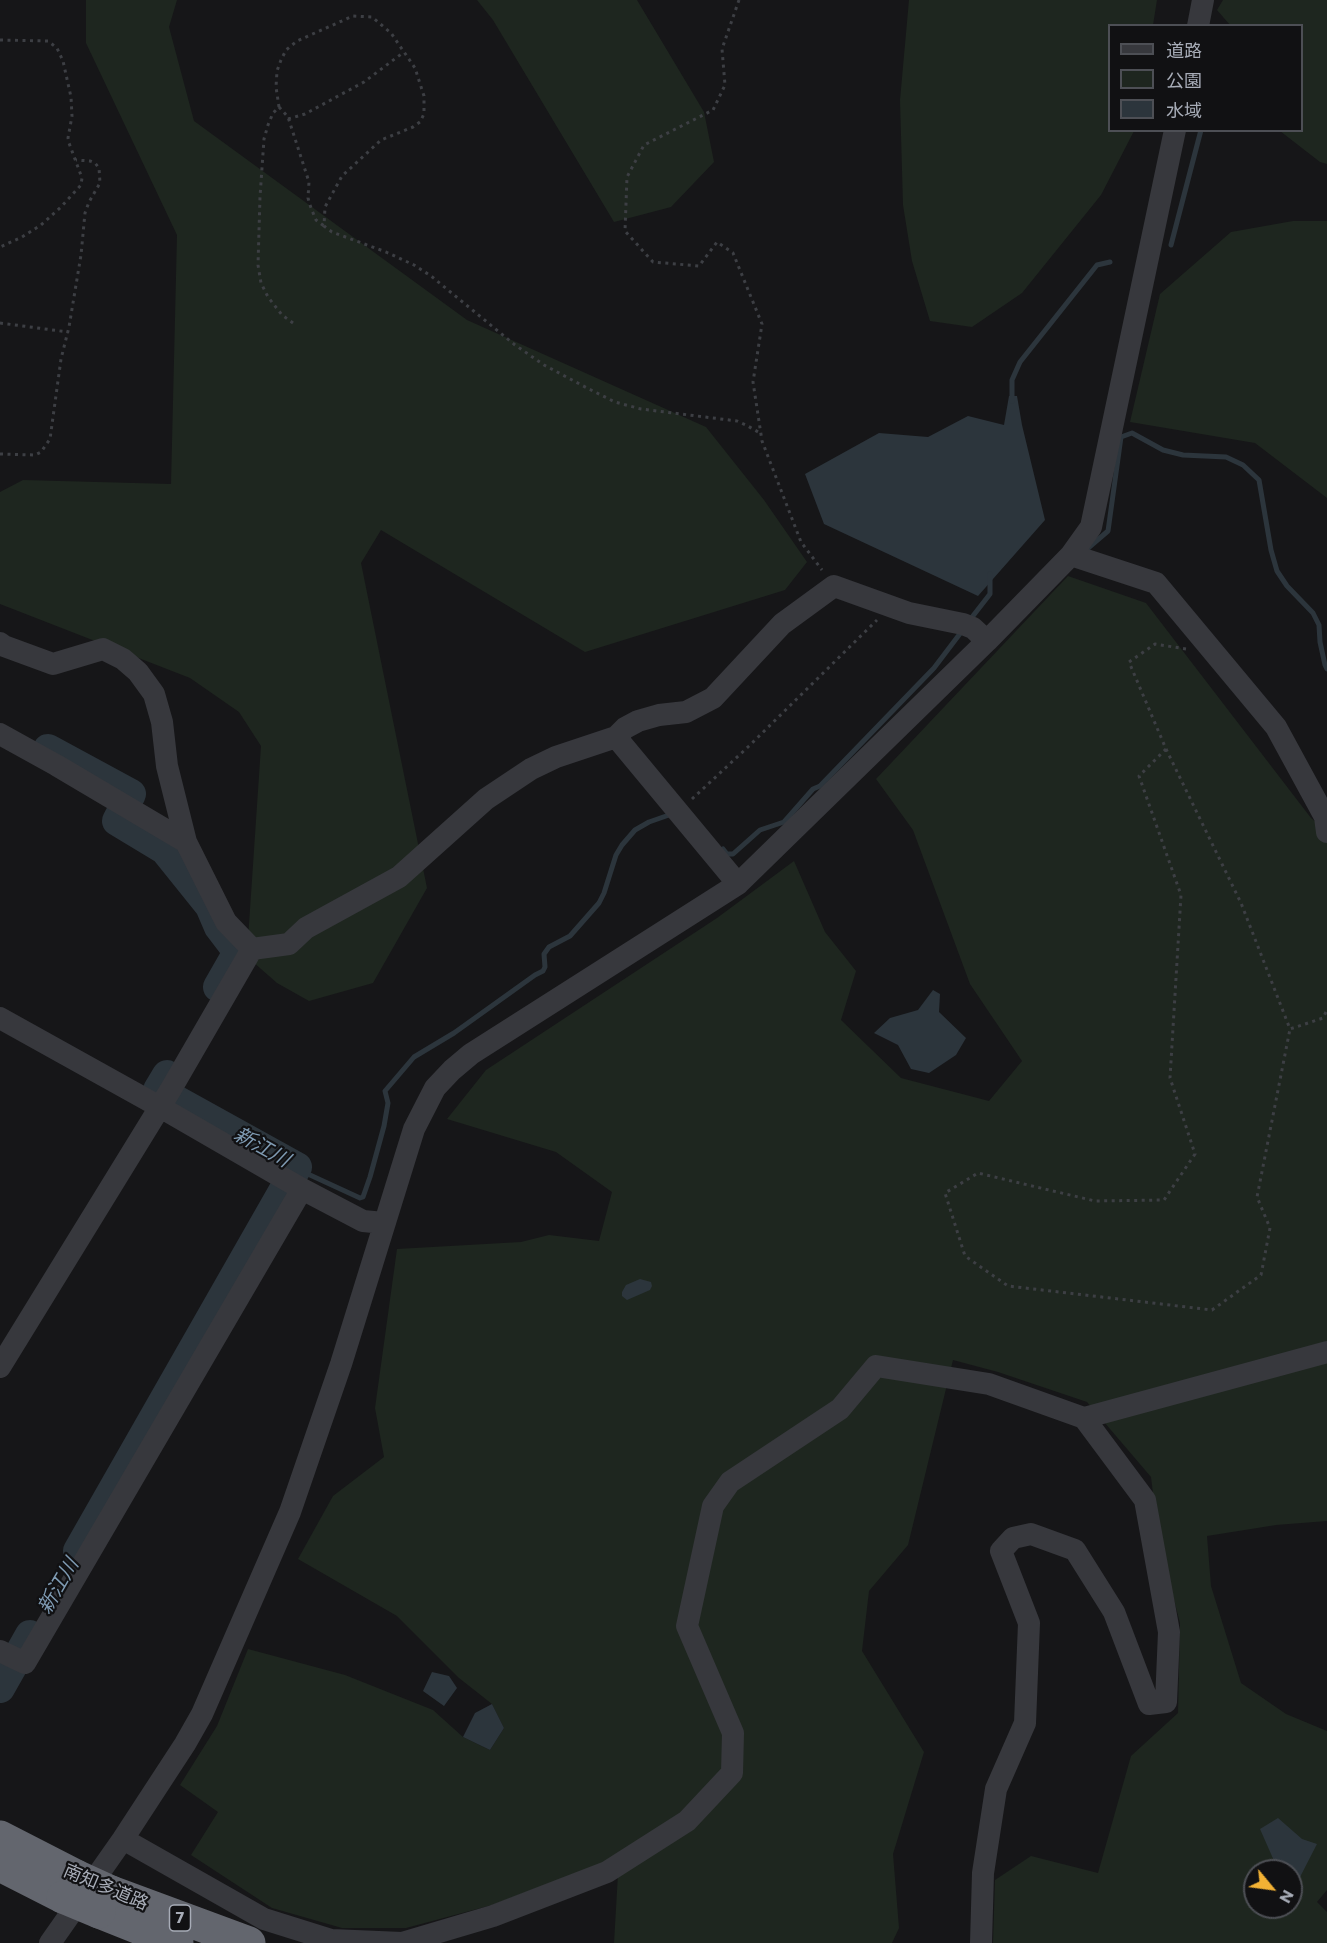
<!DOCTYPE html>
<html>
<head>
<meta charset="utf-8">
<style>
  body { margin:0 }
  #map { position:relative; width:1327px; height:1943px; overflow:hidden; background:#161618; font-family:Commissioner,"Noto Sans JP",sans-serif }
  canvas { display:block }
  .legend { position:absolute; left:1108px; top:24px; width:195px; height:108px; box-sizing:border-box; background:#111113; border:2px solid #4d4f55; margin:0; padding:8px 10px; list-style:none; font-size:18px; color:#a8adb8 }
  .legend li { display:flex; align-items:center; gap:12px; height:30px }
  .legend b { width:30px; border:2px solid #4d4f55 }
  .north { position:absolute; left:1243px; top:1859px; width:60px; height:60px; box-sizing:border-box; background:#111113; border:2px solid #4d4f55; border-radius:50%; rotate:119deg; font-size:16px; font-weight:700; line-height:24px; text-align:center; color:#a8adb8 }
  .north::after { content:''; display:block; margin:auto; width:21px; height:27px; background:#f2b134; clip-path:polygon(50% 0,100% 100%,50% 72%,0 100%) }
</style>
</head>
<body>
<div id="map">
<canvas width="1327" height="1943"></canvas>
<ul class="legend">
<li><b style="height:8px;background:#37383d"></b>道路</li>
<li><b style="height:16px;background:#1e261f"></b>公園</li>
<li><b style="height:16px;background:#2c353c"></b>水域</li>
</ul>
<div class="north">N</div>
</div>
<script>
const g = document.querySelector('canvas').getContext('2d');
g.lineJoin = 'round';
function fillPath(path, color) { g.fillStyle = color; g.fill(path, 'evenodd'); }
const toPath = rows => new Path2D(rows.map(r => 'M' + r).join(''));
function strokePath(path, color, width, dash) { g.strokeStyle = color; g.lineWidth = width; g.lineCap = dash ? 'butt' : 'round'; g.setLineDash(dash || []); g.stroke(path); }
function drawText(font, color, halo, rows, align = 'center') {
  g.font = font + ' Commissioner,"Noto Sans JP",sans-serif'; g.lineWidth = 4.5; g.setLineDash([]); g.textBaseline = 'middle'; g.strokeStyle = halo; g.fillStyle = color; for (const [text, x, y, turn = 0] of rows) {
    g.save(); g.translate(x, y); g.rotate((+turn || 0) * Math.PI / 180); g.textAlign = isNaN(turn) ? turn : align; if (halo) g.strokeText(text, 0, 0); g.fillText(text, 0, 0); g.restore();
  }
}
fillPath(toPath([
  [86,0,177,0,169,27,194,121,467,320,706,427,764,500,807,562,785,590,585,652,381,530,361,563,427,888,373,983,309,1001,277,983,244,954,248,939,261,746,239,712,190,678,0,604,0,492,23,480,171,484,177,235,86,43],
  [477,0,637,0,704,112,714,162,671,207,614,222,493,20],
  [909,0,1157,0,1153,25,1110,26,1110,130,1134,131,1101,195,1022,293,972,327,930,321,912,261,903,205,900,100],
  [1223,0,1327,0,1327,164,1320,162,1280,131,1302,130,1302,26,1230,25,1217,10],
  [1293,221,1327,221,1327,498,1255,443,1130,422,1160,294,1231,232],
  [1068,576,1146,603,1311,818,1327,831,1327,1521,1276,1525,1207,1536,1211,1586,1241,1683,1286,1714,1327,1731,1327,1890,1317,1902,1327,1912,1327,1943,993,1943,995,1880,1031,1856,1098,1873,1131,1756,1178,1713,1180,1623,1159,1542,1151,1477,1087,1402,998,1372,953,1360,908,1545,869,1591,862,1651,924,1752,893,1854,899,1928,892,1943,614,1943,619,1857,492,1905,406,1928,342,1928,272,1908,191,1855,218,1812,180,1785,217,1726,248,1649,345,1675,433,1710,463,1737,490,1750,504,1728,492,1704,459,1678,397,1616,298,1559,333,1496,384,1457,375,1408,397,1249,521,1242,549,1235,599,1241,612,1192,556,1152,447,1119,486,1070,717,918,794,861,825,932,856,971,841,1020,901,1078,989,1101,1022,1061,970,984,913,830,876,779],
  [1255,1871,1291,1871,1291,1907,1255,1907]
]), '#1e261f');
fillPath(toPath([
  [1009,396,1017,396,1022,425,1045,520,978,596,824,524,805,474,879,433,928,437,968,416,1004,425],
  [933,990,940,994,939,1012,966,1038,956,1055,929,1073,911,1069,898,1045,874,1033,890,1018,918,1010],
  [640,1279,651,1282,652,1286,650,1290,627,1300,622,1296,622,1292,626,1285],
  [432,1672,449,1676,457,1688,444,1706,423,1691],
  [492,1704,504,1728,490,1750,463,1737,475,1713],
  [1278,1818,1302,1839,1317,1844,1299,1879,1291,1874,1291,1871,1287,1871,1275,1863,1260,1829]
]), '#2c353c');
strokePath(toPath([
  [1171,245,1201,130],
  [1012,401,1012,380,1020,362,1097,265,1110,262],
  [1087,549,1108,531,1121,437,1132,433,1163,450,1183,455,1226,457,1243,465,1259,480,1271,550,1277,571,1287,586,1313,613,1319,625,1320,642,1325,665,1327,669],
  [969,621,990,594,990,574],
  [723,849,727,854,733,854,760,830,784,822,813,789,820,786,934,668,962,631],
  [297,1167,310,1175,360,1198,363,1197,370,1177,384,1126,388,1103,385,1091,414,1057,454,1033,535,975,543,971,545,967,544,954,549,947,570,936,599,903,604,893,616,855,622,845,635,830,649,822,669,815,672,816]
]), '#2c353c', 5);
strokePath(toPath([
  [48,749,131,794,117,821,165,850,210,906,219,927,238,952,218,987],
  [78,1551,297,1167,158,1090,167,1075],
  [0,1688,30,1635]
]), '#2c353c', 30);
strokePath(toPath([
  [739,0,722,49,725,85,713,110,644,145,627,177,625,231,653,262,699,266,717,242,733,253,762,324,753,382,762,441,801,542,822,570],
  [0,40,48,41,57,48,63,61,71,97,72,116,68,138,69,143,82,178,81,185,61,207,41,225,22,237,0,247],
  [279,107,288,117,309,182,308,198,311,208,316,220,324,226],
  [288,119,305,114,364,82,404,52],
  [0,323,68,332],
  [293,323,282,315,268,297,261,283,258,265,260,197,264,139,268,125,273,113,279,107,276,87,277,71,281,60,286,50,297,41,353,16,372,17,391,33,415,68,424,96,424,114,420,122,413,127,381,140,342,176,325,207,324,226,332,232,386,252,414,265,431,276,515,345,544,365,589,389,615,402,641,409,737,421,746,425,760,433],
  [0,454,35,455,41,452,50,439,61,359,69,327,81,255,85,213,89,202,100,183,99,168,95,163,90,161,76,160],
  [1186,649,1155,644,1129,662,1166,749,1241,903,1290,1029,1323,1018,1327,1010],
  [1166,749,1139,776,1181,895,1170,1078,1195,1154,1164,1200,1095,1201,978,1173,945,1193,965,1256,1008,1286,1212,1310,1261,1275,1270,1228,1257,1197,1290,1029],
  [692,799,749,746,877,620]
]), '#3d3f44', 3, [3, 4.5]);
strokePath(toPath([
  [1198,26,1203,0],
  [1071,555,1156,583,1276,727,1325,817,1327,832],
  [0,643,4,646,53,664,103,649,123,659,138,672,154,694,162,722,167,766,186,842,226,922,252,949],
  [0,734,56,765,186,842],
  [616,737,738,884],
  [252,949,289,944,306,928,399,877,486,799,531,769,556,757,616,737,625,728,638,721,659,715,686,712,713,698,782,624,834,586,909,613,963,624,973,628,987,641],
  [0,1018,160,1107,302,1189,363,1221,384,1223],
  [0,1367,171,1089,252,949],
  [0,1651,25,1663,302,1189],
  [123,1839,264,1919,331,1940,402,1943,493,1916,607,1872,687,1821,732,1773,733,1733,687,1626,713,1506,730,1482,840,1409,876,1366,989,1384,1084,1418,1327,1352],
  [50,1943,123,1839,185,1744,202,1714,290,1512,341,1364,414,1129,435,1088,452,1070,471,1054,738,884,987,641,1071,555,1091,527,1175,130],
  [981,1943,983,1873,996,1789,1025,1723,1029,1623,1001,1551,1013,1538,1031,1534,1075,1550,1114,1612,1149,1704,1166,1702,1169,1632,1145,1500,1084,1418]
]), '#37383d', 22);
strokePath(toPath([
  [0,1837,76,1876],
  [0,1865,63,1897],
  [111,1892,249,1943],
  [99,1912,177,1943]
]), '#63666e', 33);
strokePath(toPath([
  [76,1876,111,1892],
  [63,1897,99,1912]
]), '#63666e', 33);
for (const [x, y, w] of [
  [180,1918,21]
]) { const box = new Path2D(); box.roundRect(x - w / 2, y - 13, w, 26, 4.5); g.fillStyle = '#111113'; g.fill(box); strokePath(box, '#a8adb8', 1.5); }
drawText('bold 16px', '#a8adb8', null, [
  ["7",180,1918]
]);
drawText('18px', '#a8adb8', '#111113', [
  ["南知多道路",106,1887,23]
]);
drawText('italic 20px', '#7f9bb3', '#111113', [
  ["新江川",262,1147,29],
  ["新江川",58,1586,-60]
]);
</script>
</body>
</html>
